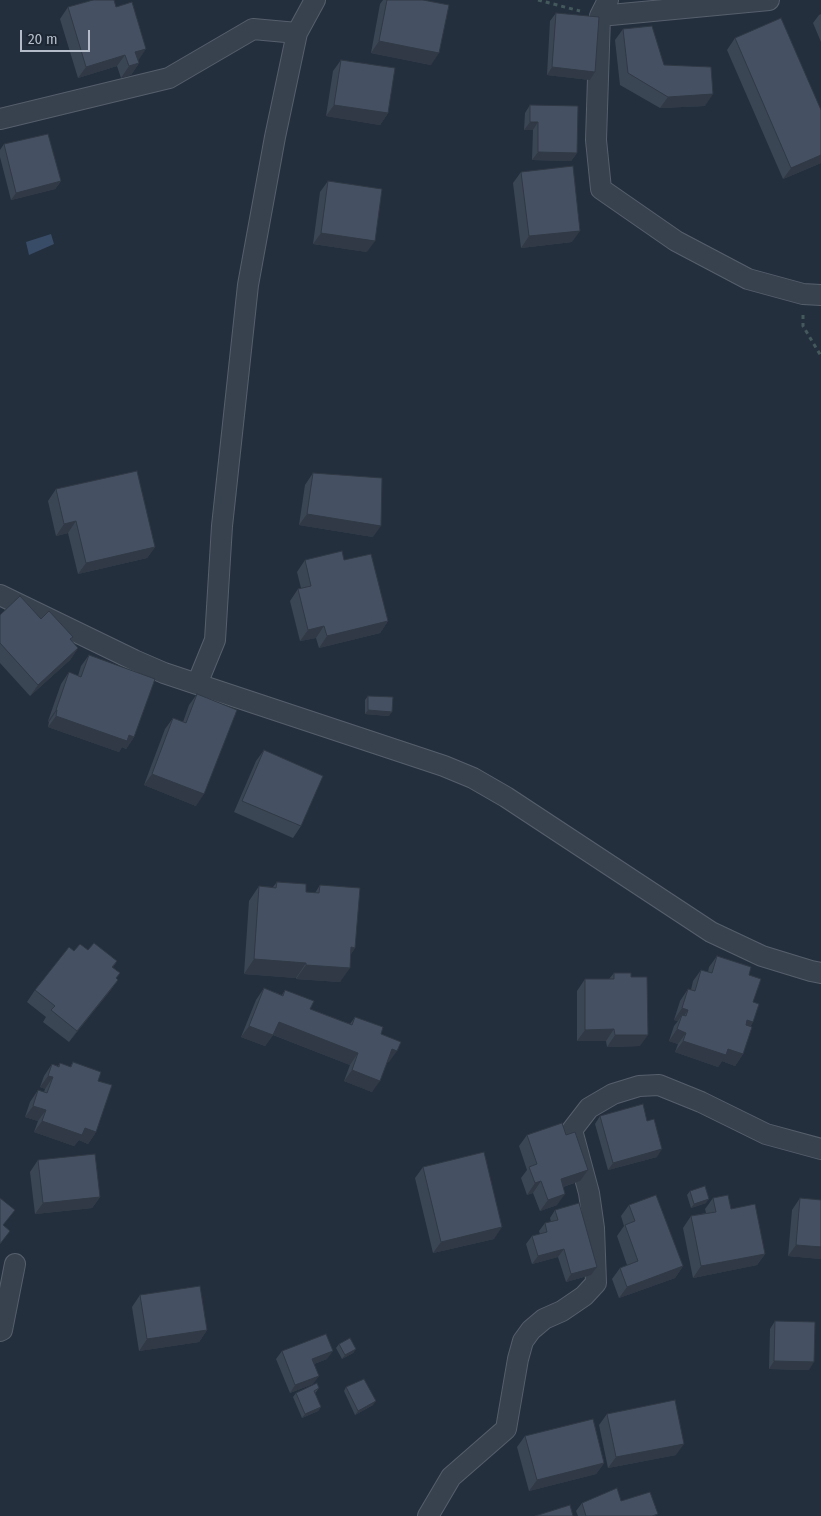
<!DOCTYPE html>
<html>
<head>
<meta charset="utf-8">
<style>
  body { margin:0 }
  #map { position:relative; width:821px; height:1516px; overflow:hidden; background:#242f3e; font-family:"Fira Sans Condensed",sans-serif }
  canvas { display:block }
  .scale { position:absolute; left:20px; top:30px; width:70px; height:22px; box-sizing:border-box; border:2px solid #b4bcc9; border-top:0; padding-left:6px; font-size:15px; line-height:18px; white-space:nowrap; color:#b4bcc9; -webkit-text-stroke:4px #1d2633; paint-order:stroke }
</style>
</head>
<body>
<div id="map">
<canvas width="821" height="1516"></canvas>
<div class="scale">20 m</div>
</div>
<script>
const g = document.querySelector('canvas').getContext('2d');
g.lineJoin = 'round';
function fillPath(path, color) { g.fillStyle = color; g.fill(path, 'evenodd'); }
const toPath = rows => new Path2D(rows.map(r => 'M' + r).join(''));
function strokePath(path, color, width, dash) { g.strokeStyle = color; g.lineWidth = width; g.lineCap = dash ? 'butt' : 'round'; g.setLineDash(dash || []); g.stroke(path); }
fillPath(toPath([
  [51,234,54,244,29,255,26,242]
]), '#394c67');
const minor = toPath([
  [608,0,600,16,596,140,601,189,676,241,748,279,803,294,821,295],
  [600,16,769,0],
  [0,119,169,78,253,29,297,33],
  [0,595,134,660,164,673,197,684,215,640,222,526,248,285,275,137,297,33,315,0],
  [197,684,444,766,473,778,506,797,711,932,762,956,811,971,821,973],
  [0,1331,2,1330,15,1264],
  [428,1516,451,1477,506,1429,518,1359,523,1341,531,1330,544,1319,562,1311,584,1296,596,1283,594,1228,589,1193,572,1130,589,1108,613,1094,639,1086,659,1085,701,1102,766,1134,821,1149]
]);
strokePath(minor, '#565f6c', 22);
strokePath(toPath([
  [538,0,580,11],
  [803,315,803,326,821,356]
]), '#44595c', 3, [4, 4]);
strokePath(minor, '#38414e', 20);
fillPath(toPath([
  [383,0,423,0,431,65,371,53,380,4],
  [68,7,116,7,139,63,131,75,121,78,117,66,78,78,60,19],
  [556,13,595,72,590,80,547,75,550,21],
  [821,14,821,42,813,23,819,15],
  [623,29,664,65,705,106,660,108,620,85,615,40],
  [735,38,821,110,821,163,783,179,727,50],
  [341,60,388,113,380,125,326,116,333,71],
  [530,105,577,153,571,161,532,160,533,130,524,130,525,113],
  [4,144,61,181,55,189,11,200,0,157,0,150],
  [521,172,572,242,521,248,513,183],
  [328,181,367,252,313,244,320,192],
  [313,473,373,537,299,525,305,485],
  [56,489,155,547,147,558,78,574,68,533,56,536,48,501],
  [305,560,344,560,388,621,380,633,319,648,316,638,300,641,290,601,298,589,301,588,297,572],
  [0,615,41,619,73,637,71,640,78,648,70,660,30,696,0,663],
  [89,655,134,737,126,749,122,747,119,752,48,727,49,722,48,721,61,684,69,672,78,676,81,666],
  [197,694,196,806,144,785,165,729,173,718,183,722,189,705],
  [368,696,389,716,365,714,365,700],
  [264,750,301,826,293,838,234,812,256,761],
  [277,882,306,892,315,893,320,885,355,948,351,954,340,982,296,979,296,978,244,974,249,901,259,886,273,887],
  [88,950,117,961,113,967,116,978,118,980,110,991,69,1042,43,1022,46,1017,27,1002,35,990,74,951],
  [717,956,749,975,753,1002,753,1022,750,1027,743,1054,735,1066,722,1061,718,1067,675,1052,678,1044,669,1041,674,1026,678,1021,674,1020,680,1001,688,989,691,990,693,981,701,970,708,972,709,967],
  [614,973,631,977,640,1046,607,1047,606,1041,577,1041,577,991,585,979,609,979],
  [264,988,282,995,285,990,310,1009,350,1024,355,1017,381,1034,389,1062,388,1061,372,1092,344,1081,350,1065,273,1035,265,1046,241,1037,256,1000],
  [73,1062,98,1081,96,1132,88,1144,79,1140,74,1146,34,1132,38,1121,25,1117,30,1102,38,1090,44,1092,45,1089,40,1087,44,1076,52,1064,58,1066,60,1063,70,1067],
  [600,1116,647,1121,657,1157,608,1170,595,1124],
  [527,1135,580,1181,563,1187,557,1205,540,1211,533,1193,527,1195,521,1178,527,1170,519,1146],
  [38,1160,100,1197,92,1208,35,1214,30,1172],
  [423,1167,494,1239,433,1253,415,1178],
  [690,1191,706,1203,691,1208,687,1195],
  [713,1198,731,1209,765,1254,757,1265,693,1278,683,1228,691,1216,706,1213,705,1209],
  [800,1198,821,1259,788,1256,792,1210],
  [629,1205,683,1266,675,1278,619,1298,612,1279,620,1268,627,1265,617,1236,624,1226,621,1216],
  [555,1210,597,1267,591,1275,566,1282,558,1257,532,1264,526,1244,532,1236,540,1234,539,1231,545,1223,551,1222,550,1218],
  [140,1295,207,1330,199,1342,139,1351,132,1307],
  [775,1321,809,1370,769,1369,770,1329],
  [339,1344,356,1349,353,1353,342,1359,336,1348],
  [282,1351,327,1359,314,1364,313,1384,290,1393,276,1359],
  [346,1387,373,1405,355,1415,344,1391],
  [319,1388,316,1392,315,1393,321,1407,318,1411,302,1418,293,1397,296,1393],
  [607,1414,676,1455,608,1468,599,1425],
  [525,1436,604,1463,596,1474,529,1491,517,1447],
  [621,1501,656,1516,578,1516,576,1511,582,1503]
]), '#3b4654');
fillPath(toPath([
  [379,41,439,53,431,65,371,53],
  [146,49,138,61,127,64,135,52],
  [125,55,117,66,78,78,86,67],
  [139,63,131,75,121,78,129,66],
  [552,67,595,72,590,80,547,75],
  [713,94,705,106,660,108,668,97],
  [334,105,388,113,380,125,326,116],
  [530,122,538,122,533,130,524,130],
  [538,152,577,153,571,161,532,160],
  [821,155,821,163,783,179,791,168],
  [61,181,55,189,11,200,16,193],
  [580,231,572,242,521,248,529,236],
  [321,233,375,241,367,252,313,244],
  [307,514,381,526,373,537,299,525],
  [76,521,68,533,56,536,64,524],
  [155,547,147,558,78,574,86,563],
  [388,621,380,633,319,648,327,636],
  [324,626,316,638,300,641,308,630],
  [78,648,70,660,30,696,38,685],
  [56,710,57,710,49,722,48,721],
  [368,710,392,712,389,716,365,714],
  [56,716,134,737,126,749,122,747,119,752,48,727],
  [152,774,204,794,196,806,144,785],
  [351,947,355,948,345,962],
  [254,959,306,963,296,978,244,974],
  [306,965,350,968,340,982,296,979],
  [118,980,110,991,69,1042,77,1031],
  [682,1008,688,1010,680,1022,682,1015,678,1021,674,1020],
  [747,1020,753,1022,745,1033,739,1031],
  [279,1022,358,1053,350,1065,271,1034],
  [249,1026,273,1035,265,1046,241,1037],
  [614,1029,606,1041,577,1041,585,1030],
  [677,1029,686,1033,678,1044,669,1041],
  [615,1035,648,1035,640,1046,607,1047],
  [683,1041,728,1049,743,1054,735,1066,722,1061,718,1067,675,1052],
  [392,1049,397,1051,389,1062,384,1060],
  [352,1070,380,1081,372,1092,344,1081],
  [48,1076,53,1077,45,1089,40,1087],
  [33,1106,46,1110,38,1121,25,1117],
  [42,1121,85,1128,96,1132,88,1144,79,1140,74,1146,34,1132],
  [662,1149,657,1157,608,1170,613,1163],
  [588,1170,580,1181,553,1190,561,1179],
  [541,1181,533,1193,527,1195,535,1183],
  [565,1194,557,1205,540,1211,548,1200],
  [100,1197,92,1208,35,1214,43,1203],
  [709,1199,706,1203,691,1208,694,1204],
  [502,1227,494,1239,433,1253,441,1242],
  [796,1245,821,1247,821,1259,788,1256],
  [564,1249,558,1257,532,1264,538,1256],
  [765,1254,757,1265,693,1278,701,1266],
  [683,1266,675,1278,619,1298,627,1287],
  [597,1267,591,1275,566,1282,571,1274],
  [207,1330,199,1342,139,1351,147,1339],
  [356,1349,353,1353,342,1359,345,1355],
  [333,1351,327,1359,306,1367,312,1359],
  [774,1361,814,1362,809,1370,769,1369],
  [319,1376,313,1384,290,1393,295,1385],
  [376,1401,373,1405,355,1415,358,1411],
  [321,1407,318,1411,302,1418,305,1414],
  [684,1444,676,1455,608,1468,616,1457],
  [604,1463,596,1474,529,1491,537,1480]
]), '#303945');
const building = toPath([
  [93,0,114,0,116,7,132,2,146,49,135,52,139,63,129,66,125,55,86,67,68,7,93,0],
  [387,0,423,0,449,5,439,53,379,41,387,0],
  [556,13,599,17,595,72,552,67,556,13],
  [781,18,821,110,821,155,791,168,735,38,781,18],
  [652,26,664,65,711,67,713,94,668,97,628,73,623,29,652,26],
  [341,60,395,68,388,113,334,105,341,60],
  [530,105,578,106,577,153,538,152,538,122,530,122,530,105],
  [48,134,61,181,16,193,4,144,48,134],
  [573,166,580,231,529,236,521,172,573,166],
  [328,181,382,189,375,241,321,233,328,181],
  [137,471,155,547,86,563,76,521,64,524,56,489,137,471],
  [313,473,382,478,381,526,307,514,313,473],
  [342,551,344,560,371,554,388,621,327,636,324,626,308,630,298,589,311,586,305,560,342,551],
  [20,596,41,619,49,611,73,637,70,639,78,648,38,685,0,643,0,615,20,596],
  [89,655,155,679,134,737,129,735,127,741,56,716,57,710,56,710,69,672,81,677,89,655],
  [197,694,237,710,204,794,152,774,173,718,186,723,197,694],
  [368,696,393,697,392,712,368,710,368,696],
  [264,750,323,776,301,826,242,801,264,750],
  [277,882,306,884,306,892,319,893,320,885,360,888,355,948,351,947,350,968,306,965,306,963,254,959,259,886,276,888,277,882],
  [94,943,117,961,112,967,120,973,116,978,118,980,77,1031,51,1010,55,1006,35,990,69,947,74,951,80,944,88,950,94,943],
  [717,956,751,967,749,975,761,979,753,1002,759,1004,753,1022,747,1020,746,1025,752,1027,743,1054,728,1049,726,1055,683,1041,686,1033,677,1029,682,1015,686,1016,688,1010,682,1008,688,989,695,991,701,970,712,973,717,956],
  [614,973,631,973,631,977,647,977,648,1035,615,1035,614,1029,585,1030,585,979,614,979,614,973],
  [264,988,283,996,285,990,314,1001,310,1009,352,1025,355,1017,383,1027,381,1034,401,1042,397,1051,392,1049,380,1081,352,1070,358,1053,279,1022,273,1035,249,1026,264,988],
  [73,1062,101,1072,98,1081,112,1085,96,1132,85,1128,82,1135,42,1121,46,1110,33,1106,38,1090,47,1093,53,1077,48,1076,52,1064,59,1067,60,1063,71,1067,73,1062],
  [643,1104,647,1121,654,1119,662,1149,613,1163,600,1116,643,1104],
  [562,1123,566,1135,575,1132,588,1170,561,1179,565,1194,548,1200,541,1181,535,1183,529,1167,537,1164,527,1135,562,1123],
  [484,1152,502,1227,441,1242,423,1167,484,1152],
  [95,1154,100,1197,43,1203,38,1160,95,1154],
  [705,1186,709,1199,694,1204,690,1191,705,1186],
  [656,1195,683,1266,627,1287,620,1268,638,1261,625,1225,635,1221,629,1205,656,1195],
  [728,1195,731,1209,755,1204,765,1254,701,1266,691,1216,716,1212,713,1198,728,1195],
  [0,1198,15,1210,3,1225,10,1231,0,1244,0,1198],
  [800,1198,821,1200,821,1247,796,1245,800,1198],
  [579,1203,597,1267,571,1274,564,1249,538,1256,532,1236,547,1232,545,1223,558,1220,555,1210,579,1203],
  [200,1286,207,1330,147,1339,140,1295,200,1286],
  [775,1321,815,1322,814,1362,774,1361,775,1321],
  [326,1334,333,1351,312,1359,319,1376,295,1385,282,1351,326,1334],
  [350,1338,356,1349,345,1355,339,1344,350,1338],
  [364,1379,376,1401,358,1411,346,1387,364,1379],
  [317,1383,319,1388,314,1391,321,1407,305,1414,296,1393,317,1383],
  [675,1400,684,1444,616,1457,607,1414,675,1400],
  [593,1419,604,1463,537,1480,525,1436,593,1419],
  [617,1488,621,1501,650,1492,658,1514,652,1516,586,1516,582,1503,617,1488],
  [570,1505,573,1516,535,1516,570,1505]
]);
fillPath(building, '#455162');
strokePath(building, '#303945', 1);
</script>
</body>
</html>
